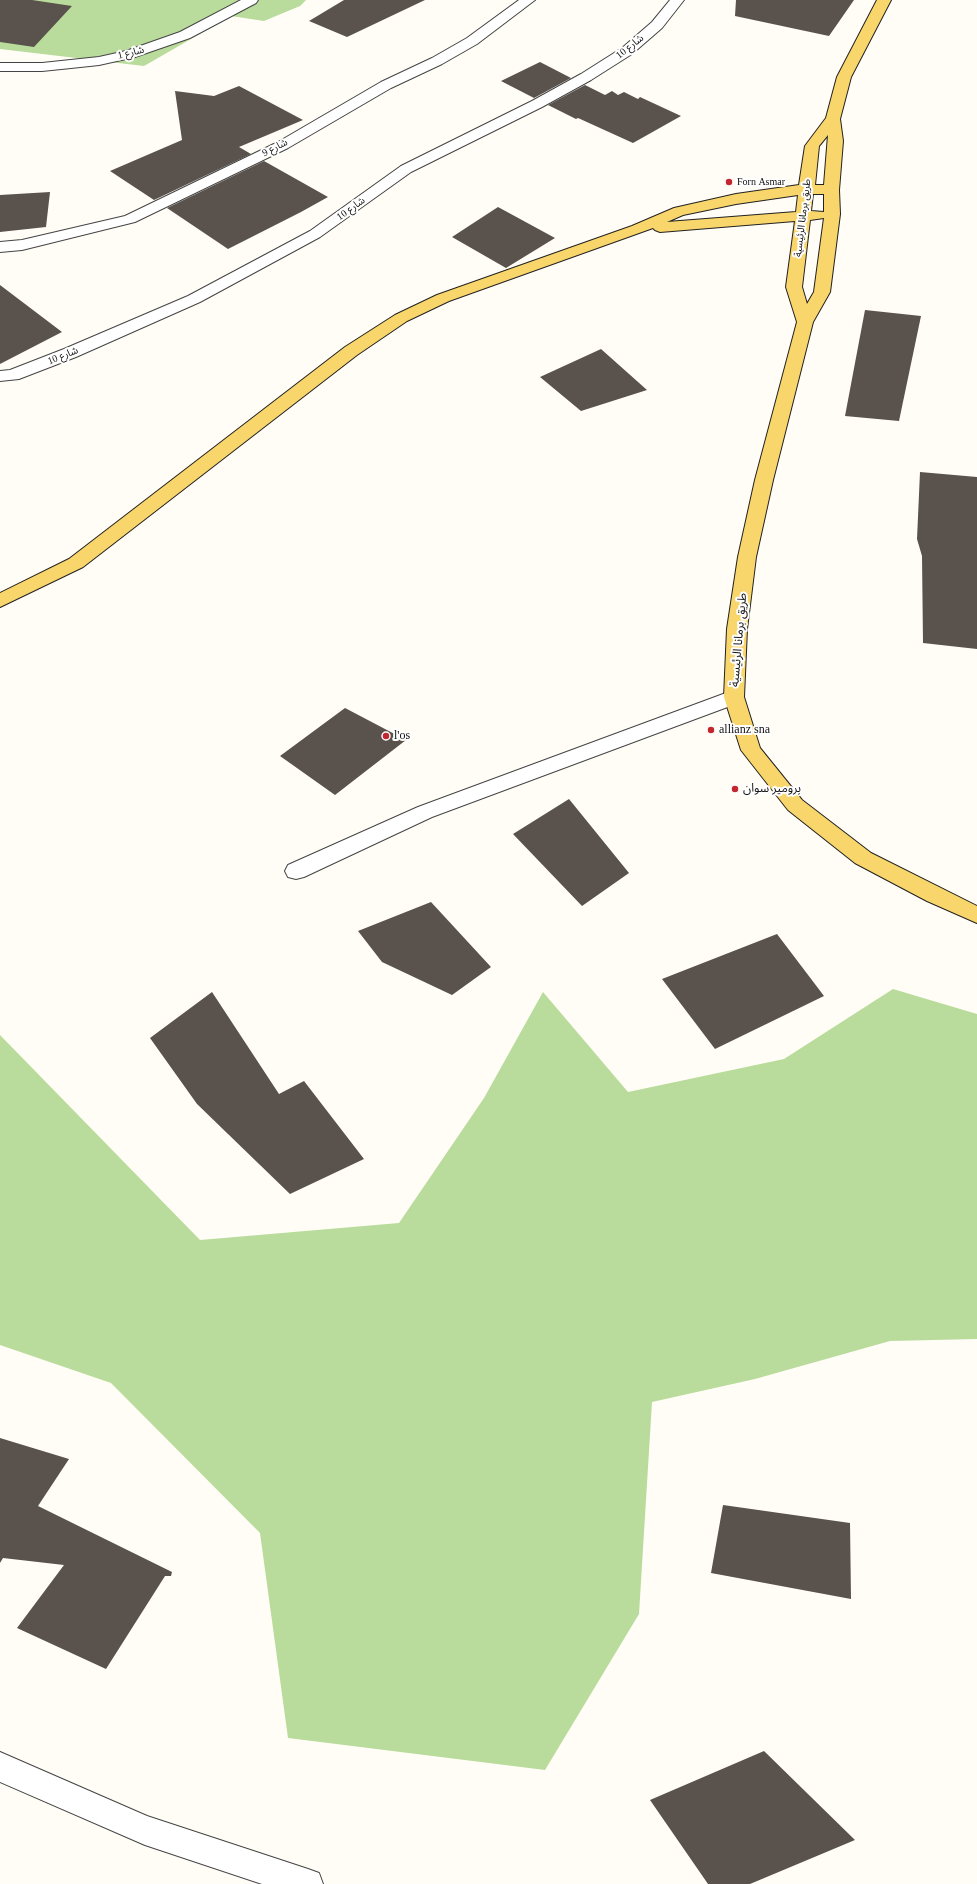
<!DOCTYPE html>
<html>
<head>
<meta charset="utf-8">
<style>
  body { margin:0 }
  canvas { display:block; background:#fffdf5 }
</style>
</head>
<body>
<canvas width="977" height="1884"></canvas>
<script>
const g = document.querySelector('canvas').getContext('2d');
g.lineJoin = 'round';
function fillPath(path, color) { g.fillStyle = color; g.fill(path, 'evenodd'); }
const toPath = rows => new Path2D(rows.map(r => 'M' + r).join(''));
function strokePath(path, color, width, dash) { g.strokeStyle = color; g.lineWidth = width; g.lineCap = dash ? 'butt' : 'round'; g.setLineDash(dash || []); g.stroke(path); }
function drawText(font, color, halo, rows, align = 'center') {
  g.font = font + ' "Times New Roman","Noto Sans Arabic",serif'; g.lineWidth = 4; g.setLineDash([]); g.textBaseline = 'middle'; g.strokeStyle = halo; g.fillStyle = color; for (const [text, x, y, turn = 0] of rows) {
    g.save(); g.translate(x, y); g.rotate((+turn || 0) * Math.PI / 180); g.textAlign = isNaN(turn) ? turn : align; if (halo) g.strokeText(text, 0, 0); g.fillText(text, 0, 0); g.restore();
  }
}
fillPath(toPath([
  [0,0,306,0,300,6,264,21,231,16,144,66,0,49],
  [893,989,977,1014,977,1339,890,1341,755,1379,652,1402,639,1614,545,1770,288,1738,260,1533,111,1383,0,1345,0,1035,200,1240,399,1223,484,1098,543,992,628,1092,784,1059]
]), '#b9dc9c');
fillPath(toPath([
  [0,0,32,0,72,6,34,47,0,42],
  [344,0,425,0,347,37,309,21],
  [736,0,854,0,829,36,735,16],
  [540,62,571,78,534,98,501,81],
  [585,85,605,95,612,91,618,95,624,92,638,99,640,97,681,116,633,143,578,118,576,119,548,105],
  [239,86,303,120,239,147,251,154,154,200,110,171,182,140,175,91,214,96],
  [264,161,328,197,301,212,228,249,167,208],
  [50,192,46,227,0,232,0,195],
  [498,207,555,238,506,268,452,237],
  [0,285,62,332,0,364],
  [865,310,921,316,899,421,845,416],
  [601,349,647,390,581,411,540,377],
  [920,472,977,477,977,649,923,643,922,556,917,539],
  [345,708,406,740,335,795,280,756],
  [569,799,629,873,582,906,513,834],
  [431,902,491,967,452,995,382,962,358,931],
  [777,934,824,996,715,1049,662,979],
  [212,992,279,1094,304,1081,364,1159,290,1194,197,1104,150,1038],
  [0,1438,69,1459,38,1506,172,1572,171,1576,165,1576,106,1669,17,1628,64,1565,3,1558,0,1563],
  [723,1505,850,1523,851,1599,711,1573],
  [764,1751,855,1840,750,1884,708,1884,650,1800]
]), '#5a524d');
const minor = toPath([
  [241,0,258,0,256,3,190,38,135,57,99,65,71,68,42,71,0,71,0,63,42,63,99,57,126,51,180,32,241,0],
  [519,0,535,0,477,44,442,64,391,88,288,148,135,222,22,250,0,252,0,242,22,240,125,216,278,142,381,82,432,58,467,38,519,0],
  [670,0,684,0,662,28,632,54,591,80,542,107,411,172,320,237,200,302,76,357,19,379,0,381,0,371,10,370,64,349,188,296,310,231,401,166,532,101,581,74,622,48,652,22,670,0],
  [734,690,741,692,744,697,741,702,432,817,304,877,296,879,288,877,285,871,288,865,418,807,734,690],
  [0,1752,147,1816,308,1869,319,1873,323,1884,262,1884,145,1845,0,1782,0,1752]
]);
const major = toPath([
  [877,0,891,0,851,77,840,119,843,141,839,190,840,214,830,292,813,322,773,480,756,557,747,629,744,697,760,748,802,800,871,853,977,906,977,923,927,901,855,863,788,810,741,750,724,697,727,629,738,557,755,480,797,322,786,287,795,221,660,232,655,230,653,228,449,301,407,321,357,355,83,567,0,607,0,593,69,559,345,347,395,315,437,295,632,226,674,208,736,194,799,185,805,146,826,118,837,77,877,0],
  [828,135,824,185,815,185,819,146,828,135],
  [813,194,824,194,824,212,811,211,813,194],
  [798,195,796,212,667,222,683,215,736,204,798,195],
  [824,218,814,292,807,304,802,287,810,220,824,218]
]);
strokePath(minor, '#444', 2);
strokePath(major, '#222', 2);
fillPath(minor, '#fff');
fillPath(major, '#f9d66b');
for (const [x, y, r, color] of [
  [729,182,4,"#c4262e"],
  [711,730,4,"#c4262e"],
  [386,736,4,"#c4262e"],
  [735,789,4,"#c4262e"]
]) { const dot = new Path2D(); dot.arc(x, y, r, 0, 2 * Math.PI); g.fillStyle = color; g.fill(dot); strokePath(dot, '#fff', 1.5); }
drawText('10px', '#111', '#fff', [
  ["شارع 10",630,47,-38],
  ["شارع 1",131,53,-14],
  ["شارع 9",275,148,-27],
  ["شارع 10",351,209,-36],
  ["طريق برمانا الرئيسية",803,218,-83],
  ["شارع 10",63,356,-22]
]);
drawText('10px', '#111', '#fff', [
  ["Forn Asmar",737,182]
], 'left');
drawText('12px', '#111', '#fff', [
  ["طريق برمانا الرئيسية",739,640,-85]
]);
drawText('12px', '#111', '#fff', [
  ["allianz sna",719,730],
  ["l'os",394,736],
  ["برومير سوان",743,789]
], 'left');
</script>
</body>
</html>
